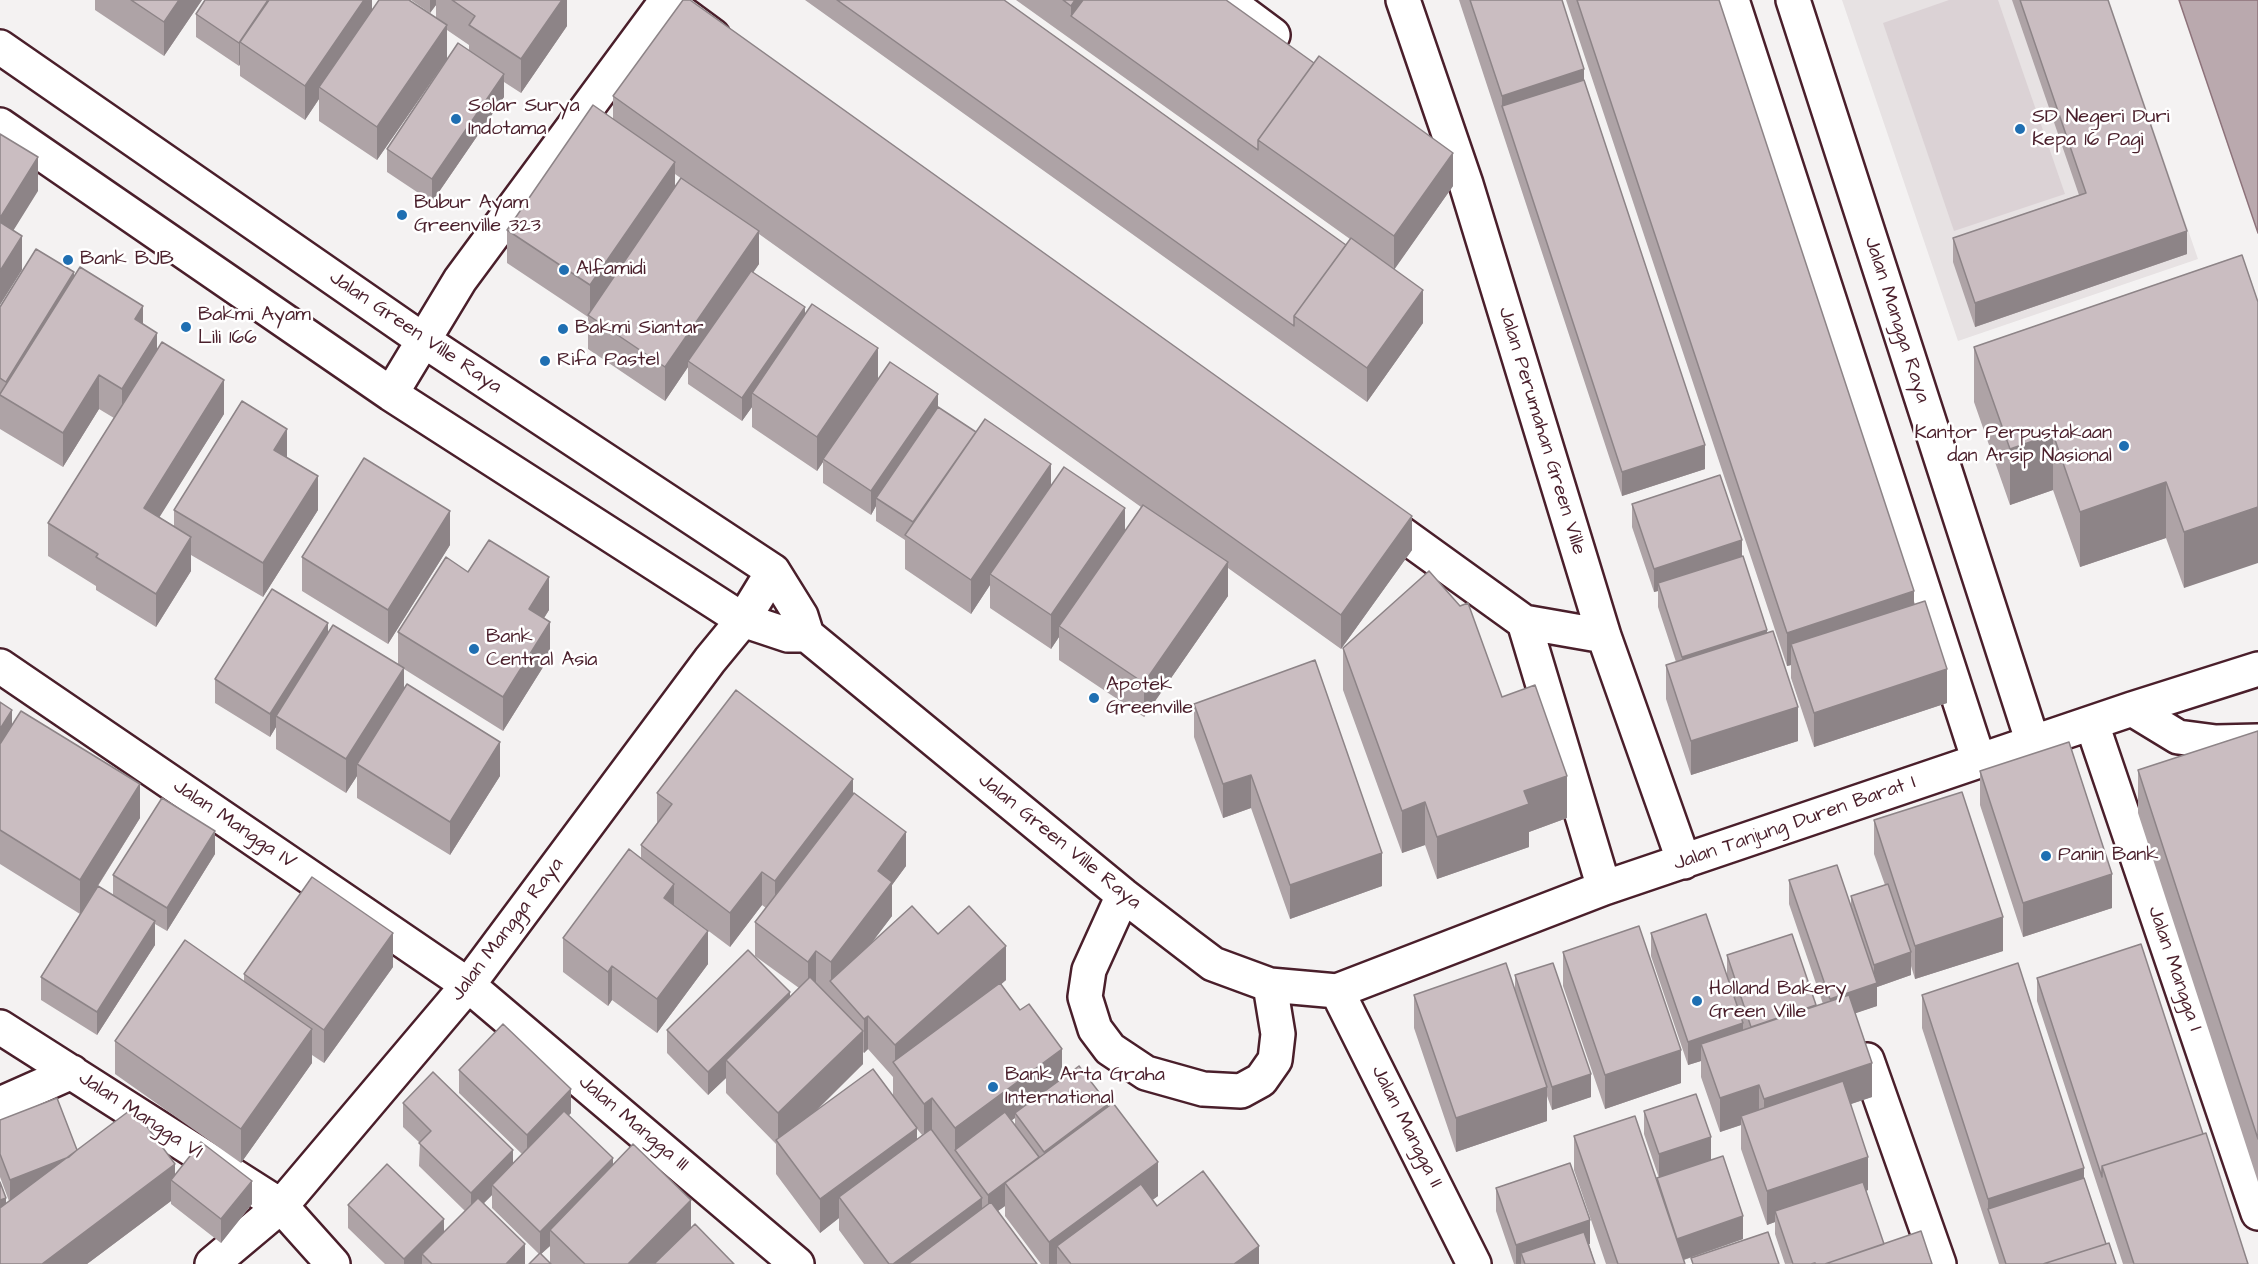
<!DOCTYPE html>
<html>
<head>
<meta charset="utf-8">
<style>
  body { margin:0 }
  canvas { display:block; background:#f4f2f2 }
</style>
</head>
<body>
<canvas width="2258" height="1264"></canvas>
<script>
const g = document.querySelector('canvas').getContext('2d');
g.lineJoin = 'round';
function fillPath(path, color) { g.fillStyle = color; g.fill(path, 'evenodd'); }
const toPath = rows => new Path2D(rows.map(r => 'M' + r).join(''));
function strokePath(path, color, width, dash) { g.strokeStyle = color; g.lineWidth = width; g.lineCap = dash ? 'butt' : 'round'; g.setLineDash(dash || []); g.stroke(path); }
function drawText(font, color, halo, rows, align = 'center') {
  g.font = font + ' "Architects Daughter",sans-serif'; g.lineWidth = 5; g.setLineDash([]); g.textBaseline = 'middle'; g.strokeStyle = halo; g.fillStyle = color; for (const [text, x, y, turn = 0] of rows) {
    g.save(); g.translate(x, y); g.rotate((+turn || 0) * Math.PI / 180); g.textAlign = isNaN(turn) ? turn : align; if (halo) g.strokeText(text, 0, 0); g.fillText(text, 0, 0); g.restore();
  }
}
fillPath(toPath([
  [1842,0,2109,0,2198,259,1958,341]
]), '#e7e2e3');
fillPath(toPath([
  [1949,0,1998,0,2065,194,1954,231,1883,23]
]), '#dbd2d5');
const water = toPath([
  [2179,0,2258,0,2258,233,2179,0]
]);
fillPath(water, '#baa9ae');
strokePath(water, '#8d727a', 1.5);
const minor = toPath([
  [664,0,713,36],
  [1226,0,1273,35],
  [1403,0,1466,184,1604,636,1684,862],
  [1732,0,1979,761],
  [1793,0,2033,743],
  [0,47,423,340,773,571,801,616,807,635,1123,895,1188,945,1213,964,1270,985,1337,991,1604,888,2132,709,2258,669],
  [0,125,391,394,743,620,788,635,807,635],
  [391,394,460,280,667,0],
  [1377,516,1524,622,1604,636],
  [1524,622,1604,888],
  [0,666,468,985,797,1264],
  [2132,709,2178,737,2216,742,2258,741],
  [2092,724,2258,1213],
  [1123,895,1089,970,1085,997,1095,1029,1110,1049,1146,1073,1203,1089,1241,1091,1261,1080,1275,1060,1278,1034,1270,985],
  [1337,991,1474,1264],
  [0,1027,281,1206,333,1264],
  [1867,1060,1939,1264],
  [0,1104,72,1072],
  [212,1264,281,1206,468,985,710,660,743,620,773,571]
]);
strokePath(minor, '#4a1f2b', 38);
strokePath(minor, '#fff', 33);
fillPath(toPath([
  [95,0,202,0,164,56,95,10],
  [372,0,372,9,436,18,436,5,430,13,411,0,567,0,567,26,521,93,504,82,504,97,432,202,387,172,387,149,469,51,469,45,447,30,447,59,377,160,319,121,319,99,305,120,240,76,240,64,239,66,196,37,196,14],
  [805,0,1004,0,1346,245,1350,239,1016,0,1226,0,1453,186,1394,269,1423,323,1367,402],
  [1459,0,1562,0,1584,80,1705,469,1622,496],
  [1566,0,1719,0,1947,703,1814,747,1791,678,1791,665,1787,666],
  [2012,0,2108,0,2187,254,1975,327,1953,262,1953,238,2079,195],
  [613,96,1412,550,1341,649,1228,568,1228,596,1144,717,1059,660,1059,637,1051,649,990,608,990,585,971,614,905,569,905,540,876,521,876,506,871,515,823,483,823,462,817,471,752,427,752,407,742,421,688,384,688,367,665,401,588,349,588,317,507,263,507,230,613,119],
  [675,174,682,179,675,187],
  [759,234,1141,507,1125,531,1051,486,938,408,878,379,805,315,753,272,759,264],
  [2242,255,2184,588,2166,538,2080,567,2053,490,2010,505,1974,402,1974,347],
  [74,276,143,324,157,349,224,414,159,517,174,526,174,510,287,458,318,510,263,597,191,555,191,571,156,627,96,590,96,586,48,556,48,523,114,418,99,409,63,467,0,429,0,307],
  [1632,504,1742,556,1767,632,1798,741,1691,775,1666,699,1666,665,1676,662,1658,607,1658,591,1654,592,1632,527],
  [450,545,388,644,302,591,302,557],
  [468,572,549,610,544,618,550,656,503,731,404,669,404,689,500,776,450,855,357,798,357,776,346,793,276,749,276,727,270,737,215,703,215,679,328,634,398,665,398,632],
  [1343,648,1502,697,1567,818,1529,832,1529,847,1437,879,1425,845,1402,853,1343,690],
  [0,702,12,724,140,818,98,886,113,895,113,875,215,854,167,931,155,924,155,945,97,1035,41,1000,41,977,80,914,0,864],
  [1194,704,1382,886,1290,919,1251,808,1223,818,1194,737],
  [2258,731,2258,1182,2138,813,2138,770],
  [1980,771,2112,908,2023,937,1980,805],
  [657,793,853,795,906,866,892,885,892,916,871,943,938,934,1006,980,1001,984,1062,1078,1108,1107,1158,1196,1152,1200,1157,1206,1259,1264,1041,1264,1005,1216,1005,1206,998,1211,1037,1264,864,1264,839,1230,839,1218,820,1233,776,1174,776,1144,726,1093,726,1078,708,1095,667,1053,667,1030,790,997,799,988,755,956,755,922,766,908,762,905,730,947,674,905,708,964,657,1033,612,1000,608,1006,563,972,563,938,641,859,641,845,657,824],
  [868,1049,893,1077,893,1095,814,1113,863,1064,863,1052,864,1053],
  [1015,1118,1015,1125,1011,1120],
  [917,1129,922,1135,917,1139],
  [1874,820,2003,951,1915,979,1911,966,1911,975,1877,987,1877,1006,1855,1013,1872,1097,1851,1104,1868,1190,1866,1191,1884,1244,1932,1264,1785,1264,1775,1234,1775,1222,1767,1225,1741,1149,1741,1125,1720,1132,1701,1077,1701,1061,1688,1065,1651,956,1651,933,1727,976,1727,955,1816,1006,1823,1004,1789,904,1789,880,1851,906,1851,896,1885,885,1874,854],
  [1563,952,1681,1083,1605,1109,1563,986],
  [393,967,324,1063,312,1055,312,1063,241,1163,115,1074,115,1041,244,982,244,974],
  [1515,975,1591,1097,1552,1110,1547,1096,1547,1121,1456,1152,1414,1028,1414,995,1515,990],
  [2037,978,2203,1134,2248,1264,2123,1264,2037,1001],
  [1922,995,2084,1178,2106,1244,2116,1264,1999,1264,1922,1028],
  [459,1070,571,1113,568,1116,613,1165,734,1264,529,1264,539,1254,492,1208,492,1195,484,1203,525,1264,385,1264,348,1228,348,1205,444,1232,465,1211,419,1166,420,1143,403,1127,403,1103,513,1163,522,1154,459,1093],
  [550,1246,550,1263,541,1254],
  [1644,1111,1711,1160,1743,1239,1684,1260,1685,1264,1606,1264,1574,1170,1574,1136,1657,1179,1659,1178,1644,1134],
  [0,1120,77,1150,175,1175,252,1204,221,1243,171,1204,171,1201,87,1264,0,1264,9,1201,0,1177],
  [1496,1188,1590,1244,1589,1244,1595,1264,1514,1264,1496,1211]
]), '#aea3a6');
fillPath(toPath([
  [179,0,202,0,164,56,164,22],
  [268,0,240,42,240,64,239,66,239,43],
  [364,0,372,0,372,22,319,87,319,99,305,120,305,86],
  [430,0,436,0,436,5,430,13],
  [562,0,567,0,567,26,521,93,521,59],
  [1075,0,1099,0,1071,16,1071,6],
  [447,25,447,59,377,160,377,127],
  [1584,69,1584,103,1502,106,1502,96],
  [504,74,504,97,432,202,432,179],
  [1453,153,1453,186,1394,270,1394,236],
  [38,157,38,191,0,252,0,218],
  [675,162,675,195,590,317,590,285],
  [759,231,759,264,691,363,688,361,688,367,665,401,665,367],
  [2187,231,2187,254,1975,327,1975,303],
  [22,236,22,270,0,305,0,271],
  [74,272,74,296,6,398,6,382],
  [1423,290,1423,323,1367,402,1367,368],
  [143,306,143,339,135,319],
  [805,307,805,331,752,393,752,407,742,421,742,398],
  [157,333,157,366,122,422,122,389],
  [878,348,878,382,823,459,823,462,817,471,817,437],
  [99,375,99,409,63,467,63,433],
  [224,380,224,414,144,542,144,508],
  [938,394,938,417,876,498,876,506,871,515,871,491],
  [287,429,287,463,274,450],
  [2053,434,2053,490,2010,505,2010,449],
  [1705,445,1705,469,1622,496,1622,472],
  [1051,464,1051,498,990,574,990,585,971,614,971,580],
  [318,476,318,510,263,597,263,563],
  [2166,482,2166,538,2080,567,2080,512],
  [2258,507,2258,563,2184,588,2184,532],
  [1125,508,1125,541,1059,626,1059,637,1051,649,1051,615],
  [450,511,450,545,388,644,388,610],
  [1412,516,1412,550,1341,649,1341,615],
  [191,537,191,571,156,627,156,594],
  [1742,540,1742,564,1658,583,1658,591,1654,592,1654,569],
  [1228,562,1228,596,1144,717,1144,683],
  [549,577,549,610,529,642,529,609],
  [1914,591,1914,625,1791,644,1791,665,1787,666,1787,633],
  [550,622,550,656,503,731,503,697],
  [328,623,328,646,276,716,276,727,270,737,270,714],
  [1767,630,1767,653,1682,681,1682,657],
  [404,668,404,702,357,764,357,776,346,793,346,759],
  [1947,669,1947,703,1814,747,1814,713],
  [1798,707,1798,741,1691,775,1691,741],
  [12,710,12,743,0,763,0,729],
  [500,742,500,776,450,855,450,822],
  [1251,775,1251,808,1223,818,1223,784],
  [1567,776,1567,818,1529,832,1529,847,1437,879,1437,837,1524,791],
  [853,779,853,813,775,915,775,881],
  [140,784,140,818,80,914,80,880],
  [1425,802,1425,845,1402,853,1402,811],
  [215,831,215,854,167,931,167,908],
  [906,832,906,866,892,885,892,916,837,989,831,982,831,962,878,871],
  [1382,853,1382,886,1290,919,1290,885],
  [762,872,762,905,730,947,730,913],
  [2112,874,2112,908,2023,937,2023,903],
  [674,884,674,917,664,898],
  [2003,917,2003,951,1915,979,1915,946],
  [155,921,155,945,97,1035,97,1012],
  [708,931,708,964,657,1033,657,999],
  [393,933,393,967,324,1063,324,1030],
  [1006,946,1006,980,901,1073,895,1065,895,1045],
  [816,951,816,985,808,995,808,962],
  [1911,952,1911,975,1877,987,1877,1006,1830,1022,1830,999,1874,984,1874,965],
  [612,966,612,1000,608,1006,608,972],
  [790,992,790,1015,726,1060,726,1078,708,1095,708,1072],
  [868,1016,868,1049,864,1053,864,1019],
  [1743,1023,1743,1046,1701,1044,1701,1061,1688,1065,1688,1042],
  [312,1029,312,1063,241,1163,241,1129],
  [863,1031,863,1064,780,1146,778,1144,778,1113],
  [1062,1049,1062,1083,1015,1113,1015,1118,961,1158,955,1150,955,1128],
  [1681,1050,1681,1083,1605,1109,1605,1075],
  [1872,1063,1872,1097,1764,1133,1764,1099],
  [1591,1074,1591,1097,1552,1110,1552,1087],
  [1759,1085,1759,1119,1741,1116,1741,1125,1720,1132,1720,1098],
  [1547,1087,1547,1121,1456,1152,1456,1118],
  [571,1089,571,1113,527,1158,527,1135],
  [932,1098,932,1132,924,1137,924,1104],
  [1108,1104,1108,1128,1044,1176,1044,1152],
  [917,1128,917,1161,839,1197,839,1218,820,1233,820,1199],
  [1711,1137,1711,1160,1659,1178,1659,1154],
  [513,1150,513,1174,492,1185,492,1195,471,1216,471,1193],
  [78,1153,10,1203,10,1180],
  [1039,1157,1005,1183,1005,1206,988,1218,988,1195],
  [1868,1157,1868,1190,1778,1221,1775,1211,1775,1222,1767,1225,1767,1191],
  [613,1158,613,1181,550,1230,550,1246,540,1255,540,1232],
  [1158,1162,1158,1196,1069,1261,1057,1246,1057,1264,1049,1264,1049,1242],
  [175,1164,175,1183,171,1180,171,1201,87,1264,42,1264],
  [2084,1168,2084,1201,1988,1209,1988,1199],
  [252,1181,252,1204,221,1243,221,1219],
  [6,1198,6,1221,0,1223,0,1200],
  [982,1198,982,1232,939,1264,893,1264],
  [691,1200,691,1233,661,1264,628,1264],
  [1743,1216,1743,1239,1677,1262,1677,1239],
  [444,1219,444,1242,422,1254,422,1264,404,1264,404,1259],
  [1590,1220,1590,1244,1530,1264,1521,1253,1521,1264,1516,1264,1516,1245],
  [525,1244,525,1264,506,1264],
  [1259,1246,1259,1264,1234,1264]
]), '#8d8487');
const building = toPath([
  [131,0,179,0,164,22,131,0],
  [205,0,268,0,239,43,196,14,205,0],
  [269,0,364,0,305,86,240,42,269,0],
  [379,0,409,0,447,25,377,127,319,87,379,0],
  [452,0,562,0,521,59,469,25,475,16,452,0],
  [683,0,690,0,1412,516,1341,615,613,96,683,0],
  [837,0,1004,0,1346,245,1294,316,1294,326,837,0],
  [1063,0,1075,0,1071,6,1063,0],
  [1083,0,1226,0,1314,63,1258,140,1258,150,1071,16,1083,0],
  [1470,0,1562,0,1584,69,1502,96,1470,0],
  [1577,0,1719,0,1914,591,1787,633,1577,0],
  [2020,0,2108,0,2187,231,1975,303,1953,238,2086,193,2020,0],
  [458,43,504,74,432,179,387,149,458,43],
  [1319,56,1453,153,1394,236,1258,140,1319,56],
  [1584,80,1705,445,1622,472,1502,106,1584,80],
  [593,105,675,162,590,285,507,230,593,105],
  [0,134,38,157,0,218,0,134],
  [681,178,759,231,665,367,588,315,681,178],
  [0,222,22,236,0,271,0,222],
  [1351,238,1423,290,1367,368,1294,316,1351,238],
  [36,249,74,272,6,382,0,378,0,307,36,249],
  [2242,255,2258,302,2258,507,2184,532,2166,482,2080,512,2053,434,2010,449,1974,347,2242,255],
  [80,267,143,306,135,319,157,333,122,389,99,375,63,433,0,395,0,394,80,267],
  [751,271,805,307,742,398,688,361,751,271],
  [812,304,878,348,817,437,752,393,812,304],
  [162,342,224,380,144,508,191,537,156,594,96,557,98,554,48,523,162,342],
  [890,362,938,394,871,491,823,459,890,362],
  [242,401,287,429,274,450,318,476,263,563,174,510,242,401],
  [938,407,976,432,913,522,876,498,938,407],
  [985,419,1051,464,971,580,905,535,985,419],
  [364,458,450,511,388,610,302,557,364,458],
  [1064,467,1125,508,1051,615,990,574,1064,467],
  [1720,475,1742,540,1654,569,1632,504,1720,475],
  [1143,505,1228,562,1144,683,1059,626,1143,505],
  [489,540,549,577,529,609,550,622,503,697,398,632,446,557,468,572,489,540],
  [1743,556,1767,630,1682,657,1658,583,1743,556],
  [1429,571,1460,606,1468,603,1502,697,1535,685,1567,776,1524,791,1529,804,1437,837,1425,802,1402,811,1343,648,1429,571],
  [272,589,328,623,270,714,215,679,272,589],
  [1925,601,1947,669,1814,713,1791,644,1925,601],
  [333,625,404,668,346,759,276,716,333,625],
  [1773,631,1798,707,1691,741,1666,665,1773,631],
  [1315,660,1382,853,1290,885,1251,775,1223,784,1194,704,1315,660],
  [407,684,500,742,450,822,357,764,407,684],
  [736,690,853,779,775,881,762,872,730,913,641,845,672,804,657,793,736,690],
  [0,702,12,710,0,729,0,702],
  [21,711,140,784,80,880,0,830,0,744,21,711],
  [2258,731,2258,1139,2138,770,2258,731],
  [2069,742,2112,874,2023,903,1980,771,2069,742],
  [1962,792,2003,917,1915,946,1874,820,1962,792],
  [854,793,906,832,878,871,892,882,831,962,816,951,808,962,755,922,854,793],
  [162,798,215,831,167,908,113,875,162,798],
  [629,849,674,884,664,898,708,931,657,999,612,966,608,972,563,938,629,849],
  [1837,865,1877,983,1830,999,1789,880,1837,865],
  [312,877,393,933,324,1030,244,974,312,877],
  [1888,884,1911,952,1874,965,1851,896,1888,884],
  [98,886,155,921,97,1012,41,977,98,886],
  [912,906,938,934,969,906,1006,946,895,1045,868,1016,864,1019,830,981,912,906],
  [1706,914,1743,1023,1688,1042,1651,933,1706,914],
  [1639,926,1681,1050,1605,1075,1563,952,1639,926],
  [1792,934,1816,1005,1751,1027,1727,955,1792,934],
  [185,940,312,1029,241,1129,115,1041,185,940],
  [2141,944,2203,1134,2102,1166,2102,1177,2037,978,2141,944],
  [748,950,790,992,708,1072,667,1030,748,950],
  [1506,963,1547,1087,1456,1118,1414,995,1506,963],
  [1553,963,1591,1074,1552,1087,1515,975,1553,963],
  [2018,963,2084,1168,1988,1199,1922,995,2018,963],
  [810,977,863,1031,778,1113,726,1060,810,977],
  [1000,983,1020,1010,1029,1004,1062,1049,955,1128,932,1098,924,1104,893,1062,1000,983],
  [1849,995,1872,1063,1764,1099,1759,1085,1720,1098,1701,1044,1849,995],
  [503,1024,571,1089,527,1135,459,1070,503,1024],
  [1079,1066,1108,1104,1044,1152,1015,1113,1079,1066],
  [873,1069,917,1128,820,1199,776,1140,873,1069],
  [433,1072,513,1150,471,1193,419,1143,431,1131,403,1103,433,1072],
  [1843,1081,1868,1157,1767,1191,1741,1116,1843,1081],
  [1696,1094,1711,1137,1659,1154,1644,1111,1696,1094],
  [57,1098,77,1150,69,1157,10,1180,0,1154,0,1120,57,1098],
  [1113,1103,1158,1162,1049,1242,1005,1183,1113,1103],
  [133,1108,175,1164,42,1264,0,1264,0,1208,133,1108],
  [564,1111,613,1158,540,1232,492,1185,564,1111],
  [1005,1112,1039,1157,988,1195,955,1150,1005,1112],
  [1635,1116,1685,1264,1618,1264,1574,1136,1635,1116],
  [931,1129,982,1198,893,1264,889,1264,839,1197,931,1129],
  [2206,1133,2248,1264,2134,1264,2102,1166,2206,1133],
  [201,1142,252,1181,221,1219,171,1180,201,1142],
  [633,1144,691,1200,628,1264,585,1264,550,1230,633,1144],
  [1723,1156,1743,1216,1677,1239,1657,1178,1723,1156],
  [1570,1163,1590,1220,1516,1245,1496,1188,1570,1163],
  [387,1164,444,1219,404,1259,348,1205,387,1164],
  [1203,1171,1259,1246,1234,1264,1071,1264,1057,1246,1141,1184,1157,1206,1203,1171],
  [2084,1178,2106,1244,2043,1264,2006,1264,1988,1209,2084,1178],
  [0,1182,6,1198,0,1200,0,1182],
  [1863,1182,1884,1244,1825,1264,1816,1264,1815,1263,1811,1264,1793,1264,1775,1211,1863,1182],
  [478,1198,525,1244,506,1264,432,1264,422,1254,478,1198],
  [991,1202,1037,1264,908,1264,991,1202],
  [695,1224,734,1264,654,1264,695,1224],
  [1921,1231,1932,1264,1825,1264,1921,1231],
  [1584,1232,1595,1264,1525,1264,1521,1253,1584,1232],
  [1768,1232,1779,1264,1693,1264,1691,1258,1768,1232],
  [2109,1243,2116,1264,2043,1264,2109,1243],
  [540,1253,551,1264,529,1264,540,1253]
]);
fillPath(building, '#cabdc1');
strokePath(building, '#8d8487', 1.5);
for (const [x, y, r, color] of [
  [456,119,6,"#1f6fb2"],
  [2020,129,6,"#1f6fb2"],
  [402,215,6,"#1f6fb2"],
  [68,260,6,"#1f6fb2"],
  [564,270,6,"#1f6fb2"],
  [186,327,6,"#1f6fb2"],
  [563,329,6,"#1f6fb2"],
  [545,361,6,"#1f6fb2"],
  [2124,446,6,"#1f6fb2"],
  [474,649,6,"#1f6fb2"],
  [1094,698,6,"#1f6fb2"],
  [2046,856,6,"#1f6fb2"],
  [1697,1001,6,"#1f6fb2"],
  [993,1087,6,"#1f6fb2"]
]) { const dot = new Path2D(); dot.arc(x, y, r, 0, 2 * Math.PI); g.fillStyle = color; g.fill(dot); strokePath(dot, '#fff', 2); }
drawText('20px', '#4a1f2b', '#fff', [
  ["Solar Surya",468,107],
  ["Indotama",468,130],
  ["SD Negeri Duri",2032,118],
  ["Kepa 16 Pagi",2032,141],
  ["Bubur Ayam",414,204],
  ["Greenville 323",414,227],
  ["Bank BJB",80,260],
  ["Alfamidi",576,270],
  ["Bakmi Ayam",198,316],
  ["Lili 166",198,339],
  ["Bakmi Siantar",575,329],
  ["Rifa Pastel",557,361],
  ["Kantor Perpustakaan",2112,434,"right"],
  ["dan Arsip Nasional",2112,457,"right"],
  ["Bank",486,638],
  ["Central Asia",486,661],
  ["Apotek",1106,686],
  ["Greenville",1106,709],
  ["Panin Bank",2058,856],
  ["Holland Bakery",1709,990],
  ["Green Ville",1709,1013],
  ["Bank Arta Graha",1005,1076],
  ["International",1005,1099]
], 'left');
drawText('20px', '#4a1f2b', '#fff', [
  ["Jalan Mangga Raya",1896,320,72],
  ["Jalan Green Ville Raya",415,333,34],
  ["Jalan Perumahan Green Ville",1541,431,73],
  ["Jalan Tanjung Duren Barat I",1795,824,-19],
  ["Jalan Mangga IV",234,825,34],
  ["Jalan Green Ville Raya",1059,842,39],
  ["Jalan Mangga Raya",508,930,-53],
  ["Jalan Mangga I",2174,969,71],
  ["Jalan Mangga VI",140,1116,33],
  ["Jalan Mangga III",633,1124,40],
  ["Jalan Mangga II",1406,1127,63]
]);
</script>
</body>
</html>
